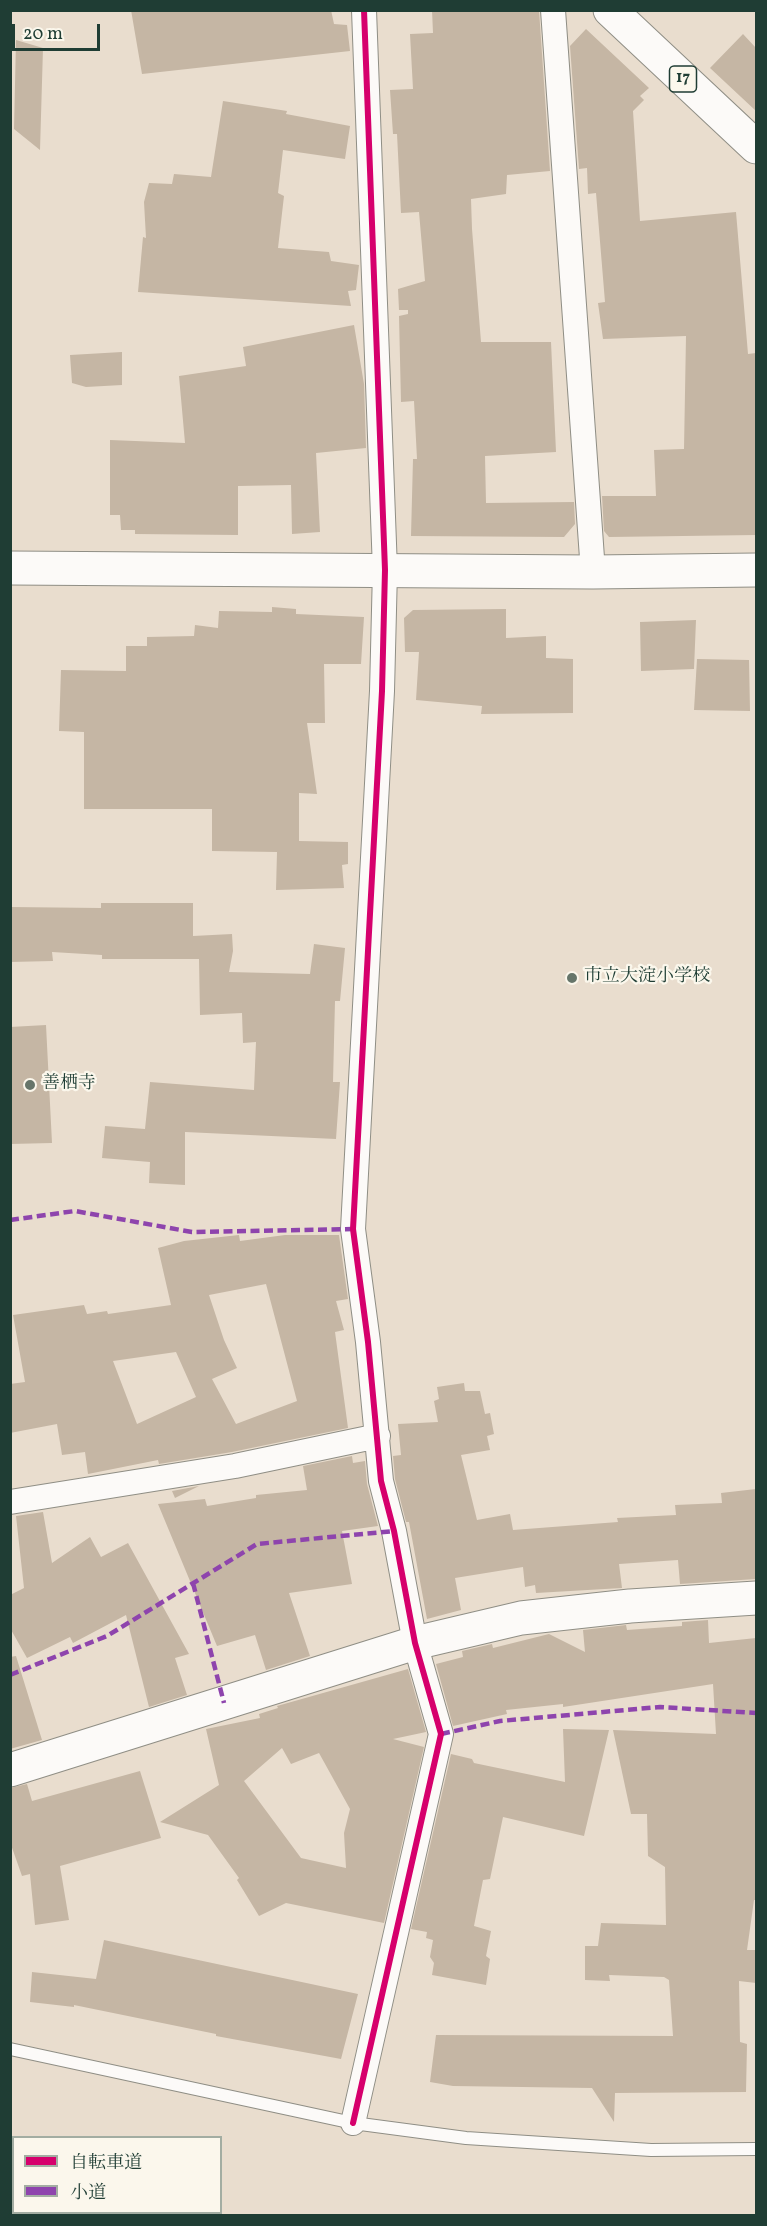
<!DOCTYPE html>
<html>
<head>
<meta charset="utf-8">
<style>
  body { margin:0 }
  #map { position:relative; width:767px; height:2226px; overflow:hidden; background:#e9ddce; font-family:Vollkorn,"Noto Serif JP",serif }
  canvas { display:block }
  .frame { position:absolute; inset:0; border:12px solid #1f3d34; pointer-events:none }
  .legend { position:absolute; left:12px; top:2136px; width:210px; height:78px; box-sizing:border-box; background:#fbf7ec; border:2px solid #a3ada2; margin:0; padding:8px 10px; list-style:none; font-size:18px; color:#1f3d34 }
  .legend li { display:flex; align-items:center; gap:12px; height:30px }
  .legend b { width:30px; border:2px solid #a3ada2 }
  .scale { position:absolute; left:12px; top:24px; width:88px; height:27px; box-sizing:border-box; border:3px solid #1f3d34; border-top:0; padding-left:8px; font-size:18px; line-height:21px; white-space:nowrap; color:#1f3d34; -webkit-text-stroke:4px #fbf7ec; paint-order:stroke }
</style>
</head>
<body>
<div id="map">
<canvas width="767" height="2226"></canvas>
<div class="frame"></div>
<ul class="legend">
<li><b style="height:8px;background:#d6006c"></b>自転車道</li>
<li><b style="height:8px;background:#8e44ad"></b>小道</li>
</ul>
<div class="scale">20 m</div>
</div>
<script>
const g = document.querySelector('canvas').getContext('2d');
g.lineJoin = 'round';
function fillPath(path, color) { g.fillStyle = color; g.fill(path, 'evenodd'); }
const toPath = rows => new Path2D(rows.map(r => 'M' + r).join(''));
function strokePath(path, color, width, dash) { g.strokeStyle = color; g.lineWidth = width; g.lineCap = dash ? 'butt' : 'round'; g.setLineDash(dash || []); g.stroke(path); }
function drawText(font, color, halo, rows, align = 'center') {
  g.font = font + ' Vollkorn,"Noto Serif JP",serif'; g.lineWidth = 4.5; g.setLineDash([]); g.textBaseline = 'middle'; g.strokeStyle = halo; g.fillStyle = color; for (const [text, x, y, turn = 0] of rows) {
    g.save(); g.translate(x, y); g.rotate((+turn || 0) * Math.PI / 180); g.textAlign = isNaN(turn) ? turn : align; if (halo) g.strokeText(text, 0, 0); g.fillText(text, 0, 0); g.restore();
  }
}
fillPath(toPath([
  [131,10,331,10,334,24,347,25,350,51,142,74],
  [432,10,539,10,550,171,507,175,506,194,471,199,472,229,481,342,551,342,556,452,485,456,486,503,574,502,575,524,564,537,411,536,413,459,417,459,414,401,401,402,399,316,408,314,408,310,399,310,398,289,425,281,419,212,401,213,397,134,393,134,390,90,413,89,410,34,433,33],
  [586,29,649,88,640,96,644,100,633,111,640,221,736,212,748,354,756,353,756,535,609,537,604,531,602,496,656,496,654,450,684,449,686,336,603,339,598,303,605,302,596,193,588,194,587,168,579,169,570,46],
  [743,34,756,48,756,111,710,68],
  [16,40,43,48,40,150,14,129],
  [223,101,287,111,286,114,350,126,345,159,283,150,278,193,284,196,278,248,329,252,331,261,359,265,356,290,348,291,351,306,138,292,143,237,146,238,144,202,149,183,172,184,174,174,211,177],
  [354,325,364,384,366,448,316,453,320,532,292,534,291,485,238,486,238,535,135,534,135,530,121,530,120,515,110,515,110,440,185,443,179,376,246,366,243,347],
  [122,352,122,385,86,387,72,383,70,355],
  [272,607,296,609,296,614,364,617,361,664,324,664,325,723,307,723,317,794,299,793,299,841,348,842,348,864,342,865,344,888,276,890,277,852,212,851,212,809,84,809,84,732,59,731,61,670,126,671,126,646,147,646,147,637,194,636,195,625,218,628,219,611,272,612],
  [506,609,506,638,546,636,546,658,573,659,573,713,481,714,482,706,416,700,419,652,405,652,404,618,413,610],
  [696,620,694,669,641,671,640,622],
  [697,659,749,660,750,711,694,710],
  [101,903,193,903,193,936,232,934,233,951,229,972,310,974,314,944,345,948,340,1001,335,1001,333,1082,340,1082,336,1139,185,1132,185,1185,149,1183,150,1162,102,1158,105,1126,145,1129,150,1082,254,1090,256,1042,243,1043,242,1013,200,1015,199,959,102,959,102,955,52,952,53,961,10,962,10,907,101,908],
  [46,1025,52,1143,10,1144,10,1027],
  [239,1235,240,1241,285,1235,339,1235,348,1299,336,1301,344,1330,335,1332,348,1428,232,1452,159,1464,158,1460,88,1474,85,1452,62,1455,57,1424,10,1433,10,1384,25,1382,13,1315,84,1305,87,1314,107,1311,108,1314,171,1305,158,1248,184,1241],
  [266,1284,297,1401,236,1424,212,1379,237,1368,224,1340,209,1295],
  [176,1352,196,1397,137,1424,113,1361],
  [464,1383,465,1391,480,1391,485,1414,490,1413,494,1434,487,1436,490,1450,461,1455,477,1520,510,1514,513,1530,618,1522,617,1518,676,1515,675,1505,722,1503,721,1493,756,1489,756,1579,680,1584,678,1560,619,1564,622,1588,536,1593,535,1585,525,1587,523,1567,455,1578,461,1610,427,1619,409,1522,406,1522,395,1479,393,1456,401,1455,398,1424,438,1422,434,1401,439,1399,437,1387],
  [352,1456,353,1463,365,1461,367,1484,378,1526,342,1531,352,1584,289,1593,310,1656,266,1670,255,1635,217,1646,158,1504,205,1499,207,1506,256,1498,256,1495,307,1490,303,1466],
  [199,1486,175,1498,172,1491],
  [43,1512,52,1563,90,1537,101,1557,128,1543,189,1654,175,1658,187,1695,149,1707,126,1615,73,1643,70,1637,27,1658,10,1628,10,1595,24,1588,16,1516],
  [708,1620,709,1643,756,1638,756,1900,754,1900,747,1950,756,1950,756,1983,739,1981,740,2042,747,2044,746,2092,615,2093,614,2122,592,2088,453,2086,430,2082,436,2035,673,2036,669,1980,664,1977,609,1975,610,1981,585,1980,585,1946,598,1946,601,1923,666,1925,665,1867,648,1856,647,1814,631,1814,613,1730,716,1734,713,1684,563,1707,563,1704,506,1710,507,1714,453,1726,436,1664,463,1657,462,1651,492,1644,493,1648,549,1634,585,1652,583,1630,626,1625,627,1630,682,1626,682,1622],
  [16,1656,42,1740,10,1749,10,1657],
  [408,1669,426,1732,393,1739,424,1747,384,1923,286,1903,259,1916,237,1880,239,1878,208,1835,160,1822,219,1785,206,1729,260,1718,259,1714,278,1708,277,1706],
  [282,1748,291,1764,319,1753,350,1809,344,1833,346,1868,301,1858,244,1781],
  [563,1729,609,1730,584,1836,503,1817,490,1879,483,1880,474,1926,491,1931,486,1956,490,1959,486,1985,432,1975,434,1963,430,1957,433,1940,426,1938,427,1932,411,1929,451,1754,472,1759,474,1763,565,1782],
  [140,1771,161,1838,60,1866,69,1920,35,1925,30,1874,22,1876,10,1842,10,1788,27,1784,32,1801],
  [104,1940,358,1994,341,2059,216,2036,216,2034,74,2005,74,2007,30,2002,32,1972,96,1979]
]), '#c5b6a4');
const lane = toPath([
  [10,2049,353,2123,466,2138,651,2150,756,2149]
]);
const street = toPath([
  [553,10,593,572],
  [10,1502,235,1466,378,1436],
  [353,2123,441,1734,415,1643,394,1531,381,1481,368,1342,353,1229,382,691,385,570,364,10]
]);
const secondary = toPath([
  [10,568,593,572,756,570],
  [10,1770,415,1643,521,1618,630,1606,756,1598]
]);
const primary = toPath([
  [610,10,756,147]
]);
strokePath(lane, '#8f8e85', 14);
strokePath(street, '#8f8e85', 26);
strokePath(secondary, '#8f8e85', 35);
strokePath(primary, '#8f8e85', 35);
strokePath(lane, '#fcfaf8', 12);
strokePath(street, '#fcfaf8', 24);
strokePath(secondary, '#fcfaf8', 33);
strokePath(primary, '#fcfaf8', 33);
strokePath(toPath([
  [10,1220,75,1211,192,1232,353,1229],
  [193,1583,224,1703],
  [10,1675,107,1636,257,1544,394,1531],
  [441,1734,500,1721,660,1707,756,1713]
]), '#8e44ad', 4.5, [9, 4.5]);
strokePath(toPath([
  [353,2123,441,1734,415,1643,394,1531,381,1481,368,1342,353,1229,382,691,385,570,364,10]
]), '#d6006c', 6);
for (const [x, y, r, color] of [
  [572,978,6,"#66756a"],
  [30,1085,6,"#66756a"]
]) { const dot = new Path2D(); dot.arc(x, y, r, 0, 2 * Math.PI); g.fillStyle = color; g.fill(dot); strokePath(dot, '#fbf7ec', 2); }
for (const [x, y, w] of [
  [683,79,27]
]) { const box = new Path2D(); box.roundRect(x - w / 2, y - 13, w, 26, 4.5); g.fillStyle = '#fbf7ec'; g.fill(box); strokePath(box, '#1f3d34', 1.5); }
drawText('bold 16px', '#1f3d34', null, [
  ["17",683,79]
]);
drawText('18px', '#1f3d34', '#fbf7ec', [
  ["市立大淀小学校",584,978],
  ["善栖寺",42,1085]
], 'left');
</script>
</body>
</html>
